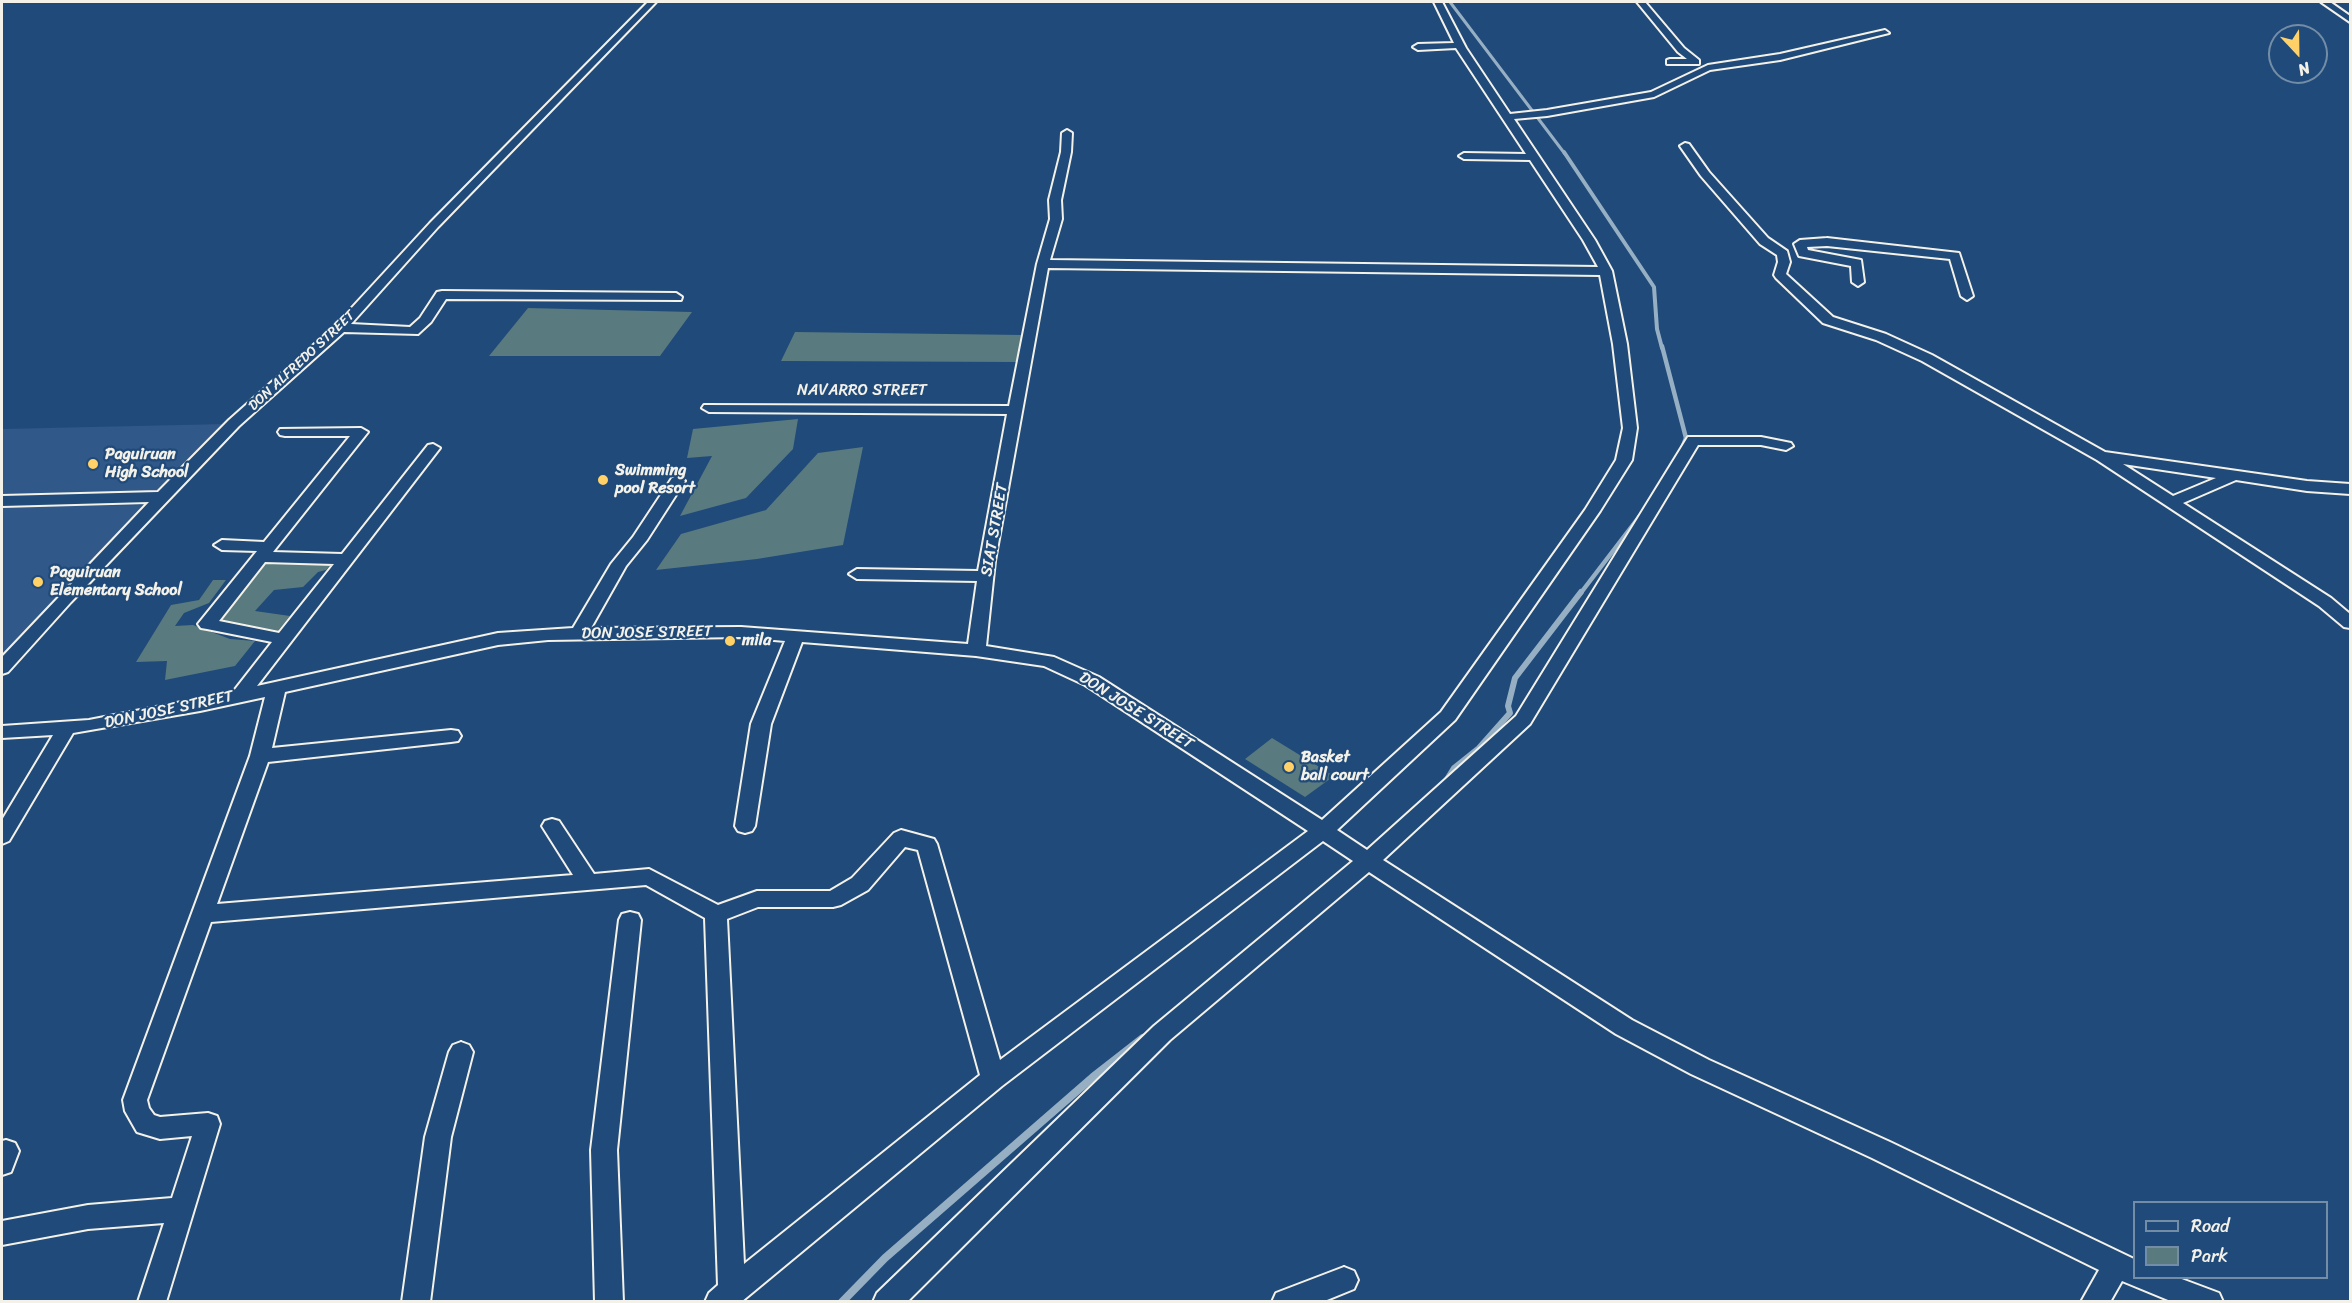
<!DOCTYPE html>
<html>
<head>
<meta charset="utf-8">
<style>
  body { margin:0 }
  #map { position:relative; width:2352px; height:1303px; overflow:hidden; background:#1f4a7a; font-family:Sriracha,sans-serif }
  canvas { display:block }
  .frame { position:absolute; inset:0; border:3px solid #f4f1e8; pointer-events:none }
  .legend { position:absolute; left:2133px; top:1201px; width:195px; height:78px; box-sizing:border-box; background:#1f4a7a; border:2px solid #748da6; margin:0; padding:8px 10px; list-style:none; font-size:18px; color:#f4f1e8 }
  .legend li { display:flex; align-items:center; gap:12px; height:30px }
  .legend b { width:30px; border:2px solid #748da6 }
  .north { position:absolute; left:2268px; top:24px; width:60px; height:60px; box-sizing:border-box; background:#1f4a7a; border:2px solid #748da6; border-radius:50%; rotate:158deg; font-size:16px; font-weight:700; line-height:24px; text-align:center; color:#f4f1e8 }
  .north::after { content:''; display:block; margin:auto; width:21px; height:27px; background:#ffd166; clip-path:polygon(50% 0,100% 100%,50% 72%,0 100%) }
</style>
</head>
<body>
<div id="map">
<canvas width="2352" height="1303"></canvas>
<div class="frame"></div>
<ul class="legend">
<li><b style="height:8px;background:#1f4a7a"></b>Road</li>
<li><b style="height:16px;background:#597a7f"></b>Park</li>
</ul>
<div class="north">N</div>
</div>
<script>
const g = document.querySelector('canvas').getContext('2d');
g.lineJoin = 'round';
function fillPath(path, color) { g.fillStyle = color; g.fill(path, 'evenodd'); }
const toPath = rows => new Path2D(rows.map(r => 'M' + r).join(''));
function strokePath(path, color, width, dash) { g.strokeStyle = color; g.lineWidth = width; g.lineCap = dash ? 'butt' : 'round'; g.setLineDash(dash || []); g.stroke(path); }
function drawText(font, color, halo, rows, align = 'center') {
  g.font = font + ' Sriracha,sans-serif'; g.lineWidth = 4.5; g.setLineDash([]); g.textBaseline = 'middle'; g.strokeStyle = halo; g.fillStyle = color; for (const [text, x, y, turn = 0] of rows) {
    g.save(); g.translate(x, y); g.rotate((+turn || 0) * Math.PI / 180); g.textAlign = isNaN(turn) ? turn : align; if (halo) g.strokeText(text, 0, 0); g.fillText(text, 0, 0); g.restore();
  }
}
fillPath(toPath([
  [224,424,150,498,2,499,2,429],
  [149,505,2,658,2,506]
]), '#305888');
fillPath(toPath([
  [528,308,692,312,660,356,489,356],
  [795,332,1023,335,1017,362,781,361],
  [798,419,793,449,746,498,680,516,712,456,687,458,693,429],
  [863,447,843,545,757,559,656,570,681,534,766,510,818,453],
  [266,561,334,561,326,570,318,572,303,587,274,590,255,611,290,616,276,633,215,620],
  [213,580,226,580,209,603,184,613,175,626,193,625,230,639,255,641,235,666,165,680,167,661,136,662,171,605,199,600],
  [1272,738,1334,776,1305,797,1245,759]
]), '#597a7f');
strokePath(toPath([
  [1450,2,1565,154]
]), '#96afc3', 3);
strokePath(toPath([
  [1564,152,1654,287,1657,329,1662,348]
]), '#96afc3', 4);
strokePath(toPath([
  [1662,346,1686,438,1681,451],
  [1580,594,1639,517]
]), '#96afc3', 4.5);
strokePath(toPath([
  [1446,781,1454,768,1479,748,1510,713,1508,706,1515,678,1581,592]
]), '#96afc3', 6);
strokePath(toPath([
  [842,1302,885,1258,1093,1077,1143,1038]
]), '#96afc3', 8);
const minor = toPath([
  [648,2,656,2,438,227,351,324,410,327,420,318,437,292,442,291,676,293,682,297,681,300,446,299,431,322,418,334,344,332,239,426,71,602,8,672,2,674,2,657,149,502,2,506,2,496,158,492,229,420,336,325,430,223,648,2],
  [1434,2,1442,2,1466,48,1510,114,1547,110,1651,92,1708,65,1780,54,1885,30,1889,33,1780,60,1710,70,1654,97,1547,116,1514,119,1595,240,1612,271,1627,344,1637,428,1632,460,1600,511,1455,720,1337,830,1367,850,1516,716,1688,437,1761,437,1791,443,1793,446,1786,450,1761,445,1698,445,1530,724,1383,860,1632,1020,1709,1060,1890,1142,2134,1259,2134,1278,2179,1278,2219,1293,2223,1302,2173,1302,2122,1281,2110,1302,2081,1302,2099,1270,1872,1158,1691,1074,1616,1034,1369,872,1170,1040,907,1302,873,1302,877,1293,1154,1026,1353,861,1323,841,1002,1086,741,1302,705,1302,709,1293,718,1285,705,918,646,885,211,922,147,1100,149,1108,154,1115,160,1117,208,1113,217,1116,220,1124,166,1302,138,1302,164,1223,88,1229,2,1245,2,1221,88,1205,172,1198,192,1136,160,1139,137,1132,125,1111,123,1100,250,756,265,697,200,711,73,733,9,841,2,844,2,820,53,735,2,738,2,726,89,720,233,692,272,642,207,629,201,628,198,624,257,551,222,550,214,545,222,540,264,542,350,436,285,436,280,435,278,432,280,429,361,428,368,432,273,552,342,554,428,445,433,444,440,448,257,686,498,633,573,628,611,564,633,537,672,478,677,476,685,481,647,540,626,566,591,628,741,627,968,644,977,581,857,579,849,574,857,569,978,571,1007,414,709,412,702,408,704,405,1009,406,1037,264,1050,219,1049,200,1061,152,1062,133,1067,130,1072,133,1071,152,1061,200,1062,219,1050,260,1598,267,1583,240,1530,160,1464,159,1459,156,1464,153,1526,154,1456,48,1418,50,1413,47,1418,44,1454,43,1434,2],
  [1048,268,1600,275,1613,344,1623,428,1616,460,1585,510,1441,712,1322,820,1099,677,1054,657,986,646,995,561,1048,268],
  [265,562,334,564,279,633,219,621,265,562],
  [741,637,785,641,751,724,735,826,738,831,745,833,752,831,755,826,771,724,802,642,976,656,1044,666,1085,685,1308,831,1000,1060,937,844,934,839,901,830,894,833,852,878,830,891,757,891,718,905,649,869,594,874,559,821,552,819,545,821,542,826,573,875,217,904,268,762,451,742,458,741,461,736,458,731,451,730,272,748,285,692,498,645,548,640,741,637],
  [905,847,918,850,980,1075,744,1264,727,919,758,907,833,907,841,905,868,890,905,847],
  [1637,2,1645,2,1684,48,1699,60,1699,64,1667,64,1667,60,1670,59,1687,59,1678,52,1637,2],
  [2321,2,2330,2,2350,16,2350,22,2321,2],
  [1685,143,1689,144,1709,172,1768,238,1787,251,1790,262,1786,274,1833,317,1886,334,1932,355,2105,452,2307,481,2350,484,2350,494,2307,491,2236,480,2183,503,2331,598,2350,614,2350,628,2344,627,2319,606,2097,460,1922,361,1876,340,1823,323,1776,278,1774,275,1778,262,1777,255,1760,244,1701,176,1680,146,1685,143],
  [2123,464,2216,478,2173,496,2123,464],
  [1827,238,1959,253,1973,296,1967,300,1961,296,1950,259,1827,246,1807,247,1808,250,1861,260,1864,282,1858,286,1852,282,1851,266,1799,256,1794,244,1800,240,1827,238],
  [630,912,638,914,641,920,617,1150,623,1302,595,1302,591,1150,619,920,622,914,630,912],
  [461,1042,469,1045,473,1052,451,1137,430,1302,402,1302,425,1137,449,1052,453,1045,461,1042],
  [6,1140,15,1143,19,1151,11,1172,2,1175,2,1141,6,1140],
  [1344,1267,1354,1271,1358,1280,1354,1289,1322,1302,1272,1302,1276,1293,1344,1267]
]);
strokePath(minor, '#f4f1e8', 4);
fillPath(minor, '#1f4a7a');
for (const [x, y, r, color] of [
  [93,464,6,"#ffd166"],
  [603,480,6,"#ffd166"],
  [38,582,6,"#ffd166"],
  [730,641,6,"#ffd166"],
  [1289,767,6,"#ffd166"]
]) { const dot = new Path2D(); dot.arc(x, y, r, 0, 2 * Math.PI); g.fillStyle = color; g.fill(dot); strokePath(dot, '#1f4a7a', 2); }
drawText('14px', '#f4f1e8', '#1f4a7a', [
  ["DON ALFREDO STREET",302,361,-43]
]);
drawText('16px', '#f4f1e8', '#1f4a7a', [
  ["NAVARRO STREET",862,391],
  ["SIAT STREET",995,530,-80],
  ["DON JOSE STREET",647,633,-1],
  ["DON JOSE STREET",169,710,-12],
  ["DON JOSE STREET",1136,711,32]
]);
drawText('bold 16px', '#f4f1e8', '#1f4a7a', [
  ["Paguiruan",105,455],
  ["High School",105,473],
  ["Swimming",615,471],
  ["pool Resort",615,489],
  ["Paguiruan",50,573],
  ["Elementary School",50,591],
  ["mila",742,641],
  ["Basket",1301,758],
  ["ball court",1301,776]
], 'left');
</script>
</body>
</html>
